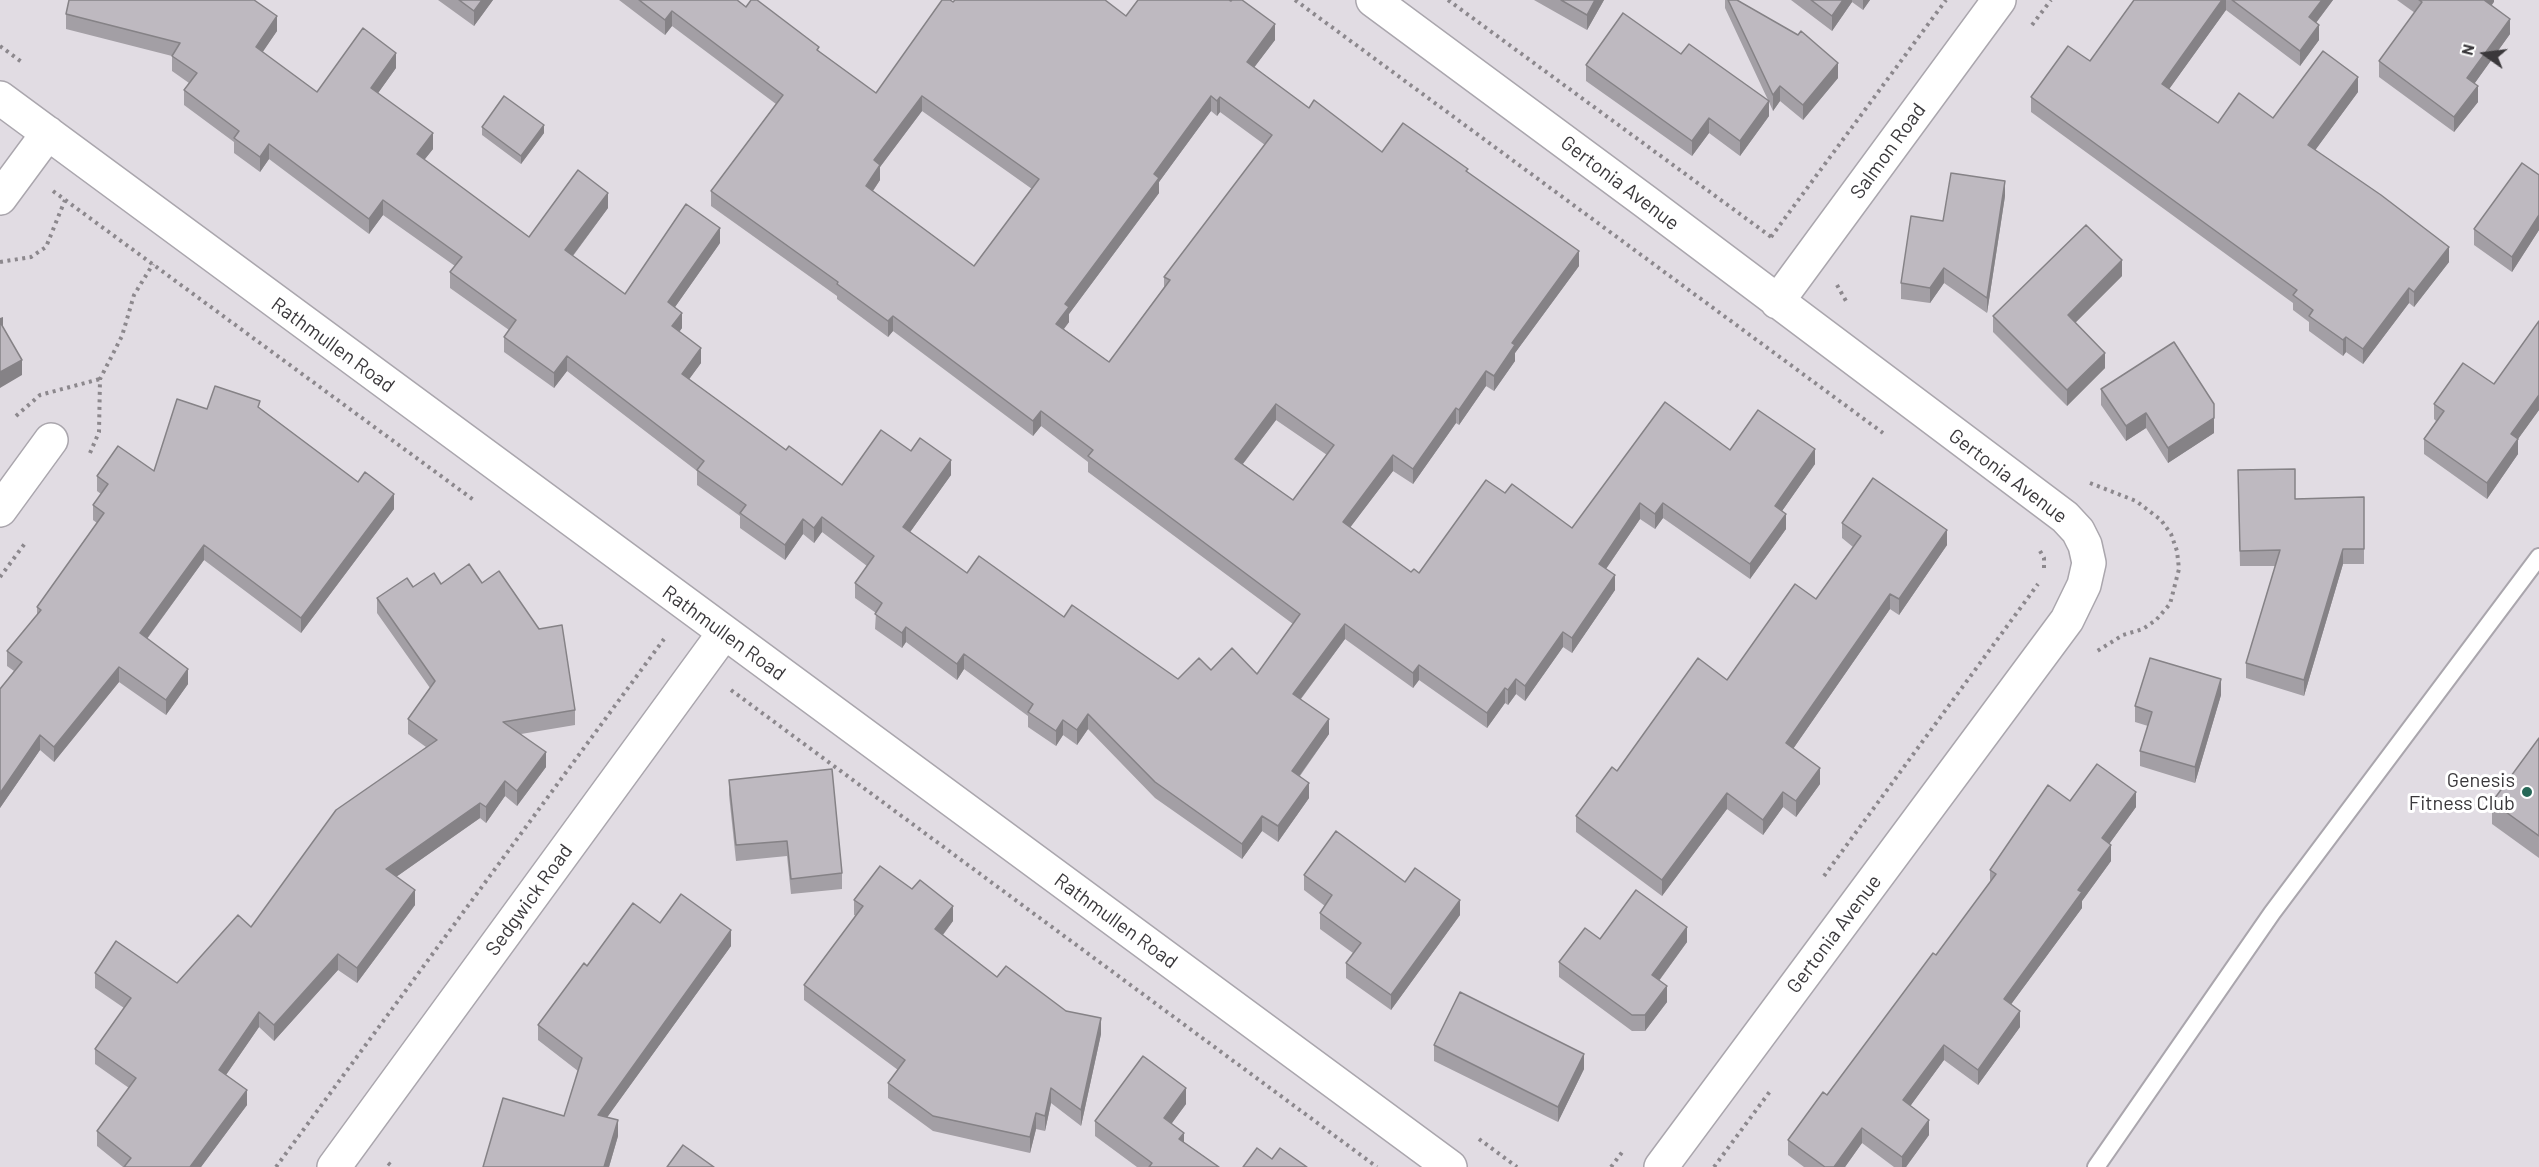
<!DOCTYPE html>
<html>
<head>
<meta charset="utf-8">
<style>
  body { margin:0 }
  #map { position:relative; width:2539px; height:1167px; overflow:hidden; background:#e1dce3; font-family:Barlow,sans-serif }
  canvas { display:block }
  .north { position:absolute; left:2455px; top:24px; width:60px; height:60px; -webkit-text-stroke:4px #fff; paint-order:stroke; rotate:284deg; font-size:16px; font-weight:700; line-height:24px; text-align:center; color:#3a383b }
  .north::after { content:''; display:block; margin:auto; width:21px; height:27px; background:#3a383b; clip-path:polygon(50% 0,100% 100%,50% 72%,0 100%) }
</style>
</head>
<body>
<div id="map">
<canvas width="2539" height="1167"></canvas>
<div class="north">N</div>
</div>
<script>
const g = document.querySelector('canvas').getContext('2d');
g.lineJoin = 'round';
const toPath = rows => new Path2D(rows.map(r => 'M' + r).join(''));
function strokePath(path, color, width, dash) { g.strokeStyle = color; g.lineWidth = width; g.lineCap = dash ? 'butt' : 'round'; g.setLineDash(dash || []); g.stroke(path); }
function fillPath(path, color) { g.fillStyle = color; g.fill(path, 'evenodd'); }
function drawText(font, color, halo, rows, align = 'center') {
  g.font = font + ' Barlow,sans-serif'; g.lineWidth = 6; g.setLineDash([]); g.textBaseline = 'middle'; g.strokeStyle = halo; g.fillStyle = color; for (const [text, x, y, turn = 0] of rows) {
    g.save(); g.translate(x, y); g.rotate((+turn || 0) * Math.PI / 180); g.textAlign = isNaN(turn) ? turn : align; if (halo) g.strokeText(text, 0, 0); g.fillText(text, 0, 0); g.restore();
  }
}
const lane = toPath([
  [2096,1167,2272,913,2539,557]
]);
const street = toPath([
  [1373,0,1646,202,2065,517,2078,531,2085,545,2089,563,2084,585,2067,620,1661,1167],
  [0,98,1450,1167],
  [0,198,48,133],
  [1777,302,1999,0],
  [0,510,51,440],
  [334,1167,724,633]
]);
strokePath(lane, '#aaa6ad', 20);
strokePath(street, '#aaa6ad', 36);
strokePath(toPath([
  [1295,0,1883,433],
  [1448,0,1774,239],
  [2032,25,2051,0],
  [0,46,23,63],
  [53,191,475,501],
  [1771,237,1946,0],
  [0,262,31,257,46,247,65,200],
  [1837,285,1846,301],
  [16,416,40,395,100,379],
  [90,453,99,432,100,379,122,336,134,295,153,264],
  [2090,483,2136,501,2161,520,2171,534,2177,551,2179,569,2170,604,2156,620,2143,629,2123,635,2094,653],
  [2040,551,2044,558,2044,572],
  [0,577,26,542],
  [731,690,1377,1167],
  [1824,876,2038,584],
  [1479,1139,1517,1167],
  [388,1163,393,1167],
  [276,1167,664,639],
  [1611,1167,1623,1151],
  [1714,1167,1771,1090]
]), '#8c888d', 4, [3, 4.5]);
strokePath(lane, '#fff', 16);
strokePath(street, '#fff', 33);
fillPath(toPath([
  [438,0,493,0,474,26],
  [619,0,737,0,746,7,819,51,876,93,953,2,1126,16,1275,40,1254,67,1309,108,1382,152,1468,172,1579,266,1515,353,1515,361,1494,391,1486,386,1459,425,1456,423,1413,484,1393,471,1350,527,1411,572,1419,573,1505,493,1572,528,1730,450,1815,464,1782,511,1786,529,1750,579,1663,518,1655,529,1640,519,1606,569,1615,590,1572,653,1563,647,1525,701,1516,694,1508,705,1505,703,1487,728,1419,680,1413,688,1345,639,1301,699,1329,734,1300,776,1309,798,1278,842,1262,831,1242,859,1155,798,1088,729,1077,745,1063,735,1056,746,1028,727,1028,716,964,669,957,680,906,642,902,648,875,629,876,613,855,598,855,583,867,566,822,532,814,543,803,534,785,560,740,528,740,516,697,485,697,471,567,371,554,388,504,352,504,337,509,330,450,288,450,272,455,266,383,215,369,234,269,159,260,172,234,153,234,142,184,105,184,90,189,83,172,71,172,56,66,29,66,14,277,31,262,52,317,92,396,68,378,93,433,149,424,160,529,237,608,208,573,256,625,294,720,243,675,307,682,328,679,332,701,363,689,379,786,450,842,485,911,451,951,475,910,532,967,573,1064,617,1178,679,1211,670,1257,674,1293,624,1088,472,1088,462,1041,426,1033,436,893,331,888,337,837,299,837,296,711,206,711,191,776,104,672,26,665,35],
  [922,111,1032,189,974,266,873,191,880,180,880,167],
  [1211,111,1217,116,1220,112,1265,145,1164,277,1164,287,1109,362,1064,329,1069,322,1069,314,1159,193,1159,182],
  [1276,420,1327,455,1293,500,1243,464],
  [1534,0,1604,0,1587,30],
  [1725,0,1737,0,1838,78,1803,120,1780,101,1773,111,1769,102,1769,116,1740,156,1709,133,1692,156,1586,81,1586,65,1768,100,1725,8],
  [1791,0,1870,0,1863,10,1852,2,1832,31],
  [2134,0,2333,0,2316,23,2319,40,2300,66,2226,10,2169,89,2218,123,2273,118,2358,92,2315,150,2449,262,2414,307,2409,303,2363,364,2346,352,2343,356,2309,331,2309,322,2293,310,2293,303,2031,112,2031,97,2090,61],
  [2397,0,2494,0,2491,5,2510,34,2474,84,2478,102,2454,132,2379,77,2379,61,2415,13],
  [482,127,544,133,521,164,482,135],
  [2539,175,2539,230,2512,272,2474,245,2474,229],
  [2005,196,1987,313,1944,283,1930,303,1901,299,1901,283,1943,221],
  [2122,276,2075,323,2105,368,2067,406,1993,332,1993,316],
  [2539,321,2539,410,2518,439,2518,454,2487,499,2424,454,2424,439,2436,421,2434,419,2434,404,2494,384],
  [2101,389,2214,433,2168,463,2146,428,2126,441,2101,405],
  [260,408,394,509,301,633,204,560,147,639,188,684,166,715,119,682,54,762,40,750,0,808,0,689,14,671,7,666,7,651,37,615,37,607,97,523,93,520,93,505,101,494,97,491,97,476,154,471,207,409],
  [2238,485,2295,499,2364,497,2364,564,2343,564,2304,696,2246,678,2246,663,2275,566,2240,566],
  [1842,523,1947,545,1899,615,1890,609,1793,749,1820,784,1796,817,1783,807,1763,835,1727,809,1662,896,1576,832,1576,816,1617,771,1727,680,1816,599,1853,547,1842,538],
  [441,584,575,710,575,725,521,734,546,767,517,806,505,796,486,823,480,818,396,877,415,905,357,983,338,970,274,1041,259,1027,226,1075,247,1105,201,1167,123,1167,97,1146,97,1131,129,1088,95,1064,95,1049,124,1008,95,988,95,973,177,983,251,927,426,747,408,734,408,719,430,688,377,613,377,598,413,587],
  [2221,695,2195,783,2140,766,2140,751,2148,726,2135,722,2135,706],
  [2539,738,2539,858,2492,824,2492,802],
  [729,780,842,873,842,889,791,894,787,856,736,861,729,795],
  [2070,801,2136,807,2109,844,2111,861,2082,901,2082,908,2011,1004,2020,1027,1978,1085,1944,1060,1910,1106,1929,1135,1906,1167,1894,1167,1862,1143,1845,1167,1804,1167,1788,1155,1788,1140,1827,1095,1936,955,1990,883,1990,870],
  [1304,875,1405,882,1460,915,1391,1010,1346,978,1346,963,1353,953,1320,929,1320,913,1325,906,1304,890],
  [854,900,953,921,943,935,997,977,1066,1011,1101,1034,1081,1126,1051,1103,1045,1131,1036,1129,1030,1153,933,1131,888,1098,888,1083,898,1070,804,1000,804,985,856,916,854,915],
  [660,923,731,946,607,1117,618,1136,609,1167,483,1167,564,1116,578,1071,538,1040,538,1025],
  [1600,939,1687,942,1659,981,1667,1002,1645,1031,1632,1031,1559,977,1559,962],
  [1434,1045,1584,1069,1558,1122,1434,1061],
  [1186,1104,1171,1124,1184,1142,1219,1167,1137,1167,1095,1136,1095,1121]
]), '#a39fa5');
fillPath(toPath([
  [482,0,493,0,474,26,474,11],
  [1595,0,1604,0,1587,30,1587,15],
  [1843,0,1852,0,1852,2,1832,31,1832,16],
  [1863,0,1870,0,1863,10],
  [2222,0,2226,0,2226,10,2162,99,2162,84],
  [2322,0,2333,0,2309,32,2309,17],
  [2484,0,2494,0,2494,2,2484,16],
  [672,11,672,26,665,35,665,20],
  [277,16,277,31,256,62,256,47],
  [2510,19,2510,34,2467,94,2467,78],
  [1275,24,1275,40,1247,77,1247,62],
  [2319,25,2319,40,2300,66,2300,51],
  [396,53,396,68,371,103,371,88],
  [1838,63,1838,78,1803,120,1803,105],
  [2358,77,2358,92,2308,160,2308,145],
  [1780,86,1780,101,1773,111,1773,95],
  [2478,86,2478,102,2454,132,2454,117],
  [922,96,922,111,880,167,880,180,866,201,866,186,874,160],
  [1211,96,1211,111,1159,182,1159,193,1069,314,1069,322,1056,339,1056,324,1065,304,1154,174],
  [1220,97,1220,112,1217,116,1217,101],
  [1769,101,1769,116,1740,156,1740,141],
  [1709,118,1709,133,1692,156,1692,141],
  [544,125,544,133,521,164,521,156],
  [433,133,433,149,417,169,417,154],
  [269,144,269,159,260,172,260,157],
  [2005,181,2005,196,1987,313,1987,298],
  [608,193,608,208,565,266,565,250],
  [383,200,383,215,369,234,369,219],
  [2539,215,2539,230,2512,272,2512,257],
  [720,228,720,243,668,317,668,302],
  [2449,247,2449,262,2414,307,2414,292],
  [1579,251,1579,266,1515,353,1515,361,1494,391,1494,376,1512,343],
  [2122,260,2122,276,2068,330,2068,315],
  [1944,268,1944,283,1930,303,1930,288],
  [2409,288,2409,303,2363,364,2363,349],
  [682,313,682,328,672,342,672,326],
  [893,316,893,331,888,337,888,321],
  [3,317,3,332,0,334,0,318],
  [2346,337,2346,352,2343,356,2343,340],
  [701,348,701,363,682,389,682,374],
  [2105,353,2105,368,2067,406,2067,390],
  [567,356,567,371,554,388,554,373],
  [22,360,22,375,0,388,0,372],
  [1486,371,1486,386,1459,425,1459,410],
  [2539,395,2539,410,2518,439,2518,454,2487,499,2487,483,2511,434],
  [1276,404,1276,420,1235,474,1235,459],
  [1456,408,1456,423,1413,484,1413,469],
  [1041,411,1041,426,1033,436,1033,421],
  [2146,413,2146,428,2126,441,2126,426],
  [2214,418,2214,433,2168,463,2168,448],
  [1815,449,1815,464,1775,521,1775,506],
  [1393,455,1393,471,1343,537,1343,522],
  [951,460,951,475,903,542,903,527],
  [394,494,394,509,301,633,301,618],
  [1640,503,1640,519,1599,579,1599,564],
  [1663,503,1663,518,1655,529,1655,514],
  [1786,514,1786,529,1750,579,1750,564],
  [822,517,822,532,814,543,814,528],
  [803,519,803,534,785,560,785,545],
  [1947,530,1947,545,1899,615,1899,599],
  [204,545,204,560,140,648,140,633],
  [2343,549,2343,564,2304,696,2304,680],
  [1615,575,1615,590,1572,653,1572,638],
  [1890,594,1890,609,1786,759,1786,743],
  [1345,624,1345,639,1293,709,1293,694],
  [906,627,906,642,902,648,902,633],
  [1563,632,1563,647,1525,701,1525,686],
  [964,654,964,669,957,680,957,664],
  [1419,665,1419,680,1413,688,1413,673],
  [119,667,119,682,54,762,54,747],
  [188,669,188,684,166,715,166,700],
  [1516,679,1516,694,1508,705,1508,690],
  [2221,679,2221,695,2195,783,2195,767],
  [1505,688,1505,703,1487,728,1487,713],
  [1088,714,1088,729,1077,745,1077,730],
  [1329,719,1329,734,1292,786,1292,771],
  [1063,720,1063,735,1056,746,1056,731],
  [40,735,40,750,0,808,0,793],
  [546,752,546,767,517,806,517,791],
  [1820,768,1820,784,1796,817,1796,801],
  [505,781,505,796,486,823,486,807],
  [1309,783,1309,798,1278,842,1278,826],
  [1783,792,1783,807,1763,835,1763,820],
  [2136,792,2136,807,2102,854,2102,838],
  [1727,793,1727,809,1662,896,1662,880],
  [480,803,480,818,386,884,386,869],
  [1262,816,1262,831,1242,859,1242,844],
  [2111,845,2111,861,2082,901,2082,908,2004,1014,2004,999,2078,890],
  [415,890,415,905,357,983,357,968],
  [1460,900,1460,915,1391,1010,1391,995],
  [953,906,953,921,935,945,935,929],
  [1687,927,1687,942,1652,990,1652,975],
  [731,930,731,946,598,1130,598,1115],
  [338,954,338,970,274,1041,274,1025],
  [1667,986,1667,1002,1645,1031,1645,1015],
  [2020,1011,2020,1027,1978,1085,1978,1070],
  [259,1012,259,1027,219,1085,219,1070],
  [1101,1018,1101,1034,1081,1126,1081,1110],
  [1944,1045,1944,1060,1903,1116,1903,1100],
  [1584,1054,1584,1069,1558,1122,1558,1107],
  [1051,1088,1051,1103,1045,1131,1045,1116],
  [1186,1088,1186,1104,1164,1134,1164,1118],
  [247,1090,247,1105,201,1167,190,1167],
  [1036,1113,1036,1129,1030,1153,1030,1137],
  [618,1120,618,1136,609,1167,604,1167],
  [1929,1120,1929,1135,1906,1167,1902,1167,1902,1157],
  [1862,1128,1862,1143,1845,1167,1834,1167],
  [1184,1133,1184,1148,1179,1139]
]), '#858286');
const building = toPath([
  [69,0,254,0,277,16,256,47,317,92,363,28,396,53,371,88,433,133,417,154,529,237,578,170,608,193,565,250,625,294,686,204,720,228,668,302,682,313,672,326,701,348,682,374,786,450,789,446,842,485,881,430,911,451,920,438,951,460,903,527,967,573,979,556,1064,617,1072,605,1178,679,1199,658,1211,670,1232,648,1257,674,1300,614,1088,456,1093,450,1041,411,1033,421,893,316,888,321,837,284,838,282,711,191,783,95,672,11,665,20,639,0,737,0,746,7,751,0,757,0,819,47,817,50,876,93,942,0,950,0,953,2,955,0,1105,0,1126,16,1138,0,1229,0,1231,1,1232,0,1242,0,1275,24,1247,62,1309,108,1314,100,1382,152,1403,123,1468,169,1466,171,1579,251,1512,343,1515,345,1494,376,1486,371,1459,410,1456,408,1413,469,1393,455,1343,522,1411,572,1414,569,1419,573,1486,480,1505,493,1512,484,1572,528,1665,402,1730,450,1758,410,1815,449,1775,506,1786,514,1750,564,1663,503,1655,514,1640,503,1599,564,1615,575,1572,638,1563,632,1525,686,1516,679,1508,690,1505,688,1487,713,1419,665,1413,673,1345,624,1293,694,1329,719,1292,771,1309,783,1278,826,1262,816,1242,844,1155,782,1088,714,1077,730,1063,720,1056,731,1028,712,1033,704,964,654,957,664,906,627,902,633,875,614,882,603,855,583,874,556,822,517,814,528,803,519,785,545,740,513,746,505,697,470,704,461,567,356,554,373,504,337,516,320,450,272,462,257,383,200,369,219,269,144,260,157,234,138,239,131,184,90,197,73,172,56,180,43,66,14,69,0],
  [922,96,1039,179,974,266,866,186,880,165,874,160,922,96],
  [1211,96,1217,101,1220,97,1272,135,1164,277,1170,280,1109,362,1056,324,1069,307,1065,304,1159,178,1154,174,1211,96],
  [1276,404,1334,445,1293,500,1235,459,1276,404],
  [459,0,482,0,474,11,459,0],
  [1561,0,1595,0,1587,15,1561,0],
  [1728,0,1737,0,1798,35,1801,31,1838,63,1803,105,1780,86,1773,95,1728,0],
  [1811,0,1843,0,1832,16,1811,0],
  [2134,0,2222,0,2162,84,2218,123,2239,93,2273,118,2323,51,2358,77,2308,145,2381,195,2449,247,2414,292,2409,288,2363,349,2346,337,2343,340,2309,316,2313,310,2293,295,2297,290,2031,97,2068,46,2090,61,2134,0],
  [2232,0,2322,0,2309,17,2319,25,2300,51,2232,0],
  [2419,0,2484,0,2510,19,2467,78,2478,86,2454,117,2379,61,2422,2,2419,0],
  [1623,13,1681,54,1689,44,1769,101,1740,141,1709,118,1692,141,1586,65,1623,13],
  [504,96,544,125,521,156,482,127,504,96],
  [2522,163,2539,175,2539,215,2512,257,2474,229,2522,163],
  [1951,173,2005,181,1987,298,1944,268,1930,288,1901,283,1911,216,1943,221,1951,173],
  [2086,225,2122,260,2068,315,2105,353,2067,390,1993,316,2086,225],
  [2539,321,2539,395,2511,434,2518,439,2487,483,2424,439,2444,411,2434,404,2463,363,2494,384,2539,321],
  [0,322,22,360,0,372,0,322],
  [2174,342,2214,404,2214,418,2168,448,2146,413,2126,426,2101,389,2174,342],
  [215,386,260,401,258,407,358,482,365,472,394,494,301,618,204,545,140,633,188,669,166,700,119,667,54,747,40,735,0,793,0,689,22,662,7,651,41,610,37,607,104,513,93,505,108,484,97,476,118,446,154,471,177,399,207,409,215,386],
  [2295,469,2295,499,2364,497,2364,549,2343,549,2304,680,2246,663,2280,550,2240,551,2238,470,2295,469],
  [1873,478,1947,530,1899,599,1890,594,1786,743,1820,768,1796,801,1783,792,1763,820,1727,793,1662,880,1576,816,1612,767,1617,771,1698,658,1727,680,1795,584,1816,599,1861,536,1842,523,1873,478],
  [469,564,482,583,499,571,539,629,562,625,575,710,503,722,546,752,517,791,505,781,486,807,480,803,386,869,415,890,357,968,338,954,274,1025,259,1012,219,1070,247,1090,190,1167,124,1167,131,1158,97,1131,136,1078,95,1049,131,998,95,973,116,941,177,983,238,915,251,927,336,810,437,740,408,719,435,681,377,598,407,578,413,587,434,573,441,584,469,564],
  [2150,658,2221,679,2195,767,2140,751,2152,712,2135,706,2150,658],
  [2539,738,2539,836,2492,802,2539,738],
  [2097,764,2136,792,2102,838,2111,845,2078,890,2082,892,2004,999,2020,1011,1978,1070,1944,1045,1903,1100,1929,1120,1902,1157,1862,1128,1834,1167,1825,1167,1788,1140,1823,1092,1827,1095,1933,953,1936,955,1996,874,1990,870,2048,785,2070,801,2097,764],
  [832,769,842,873,791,879,787,841,736,845,729,780,832,769],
  [1336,831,1405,882,1415,868,1460,900,1391,995,1346,963,1361,943,1320,913,1332,895,1304,875,1336,831],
  [880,866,912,889,920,880,953,906,935,929,997,977,1006,966,1066,1011,1101,1018,1081,1110,1051,1088,1045,1116,1036,1113,1030,1137,933,1116,888,1083,905,1060,804,985,863,906,854,900,880,866],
  [1636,890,1687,927,1652,975,1667,986,1645,1015,1632,1015,1559,962,1585,928,1600,939,1636,890],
  [681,894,731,930,598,1115,618,1120,604,1167,483,1167,503,1098,564,1116,582,1058,538,1025,584,963,587,966,633,903,660,923,681,894],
  [1460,992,1584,1054,1558,1107,1434,1045,1460,992],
  [1143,1056,1186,1088,1164,1118,1184,1133,1179,1139,1219,1167,1149,1167,1152,1163,1095,1121,1143,1056],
  [683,1145,714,1167,667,1167,683,1145],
  [1257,1148,1272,1159,1280,1148,1307,1167,1243,1167,1257,1148]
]);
fillPath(building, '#beb9c0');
strokePath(building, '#858286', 1.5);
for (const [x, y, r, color] of [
  [2527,792,6,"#266858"]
]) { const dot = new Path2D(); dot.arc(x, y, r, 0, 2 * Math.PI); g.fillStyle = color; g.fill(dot); strokePath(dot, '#fff', 2); }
drawText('20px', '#3a383b', '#fff', [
  ["Salmon Road",1888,151,-54],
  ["Gertonia Avenue",1620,183,37],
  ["Rathmullen Road",333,345,36],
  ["Gertonia Avenue",2008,476,37],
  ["Rathmullen Road",724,633,36],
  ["Sedgwick Road",529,900,-54],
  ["Rathmullen Road",1116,921,36],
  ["Gertonia Avenue",1834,934,-53]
]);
drawText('20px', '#3a383b', '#fff', [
  ["Genesis",2515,780],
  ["Fitness Club",2515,803]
], 'right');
</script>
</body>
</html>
